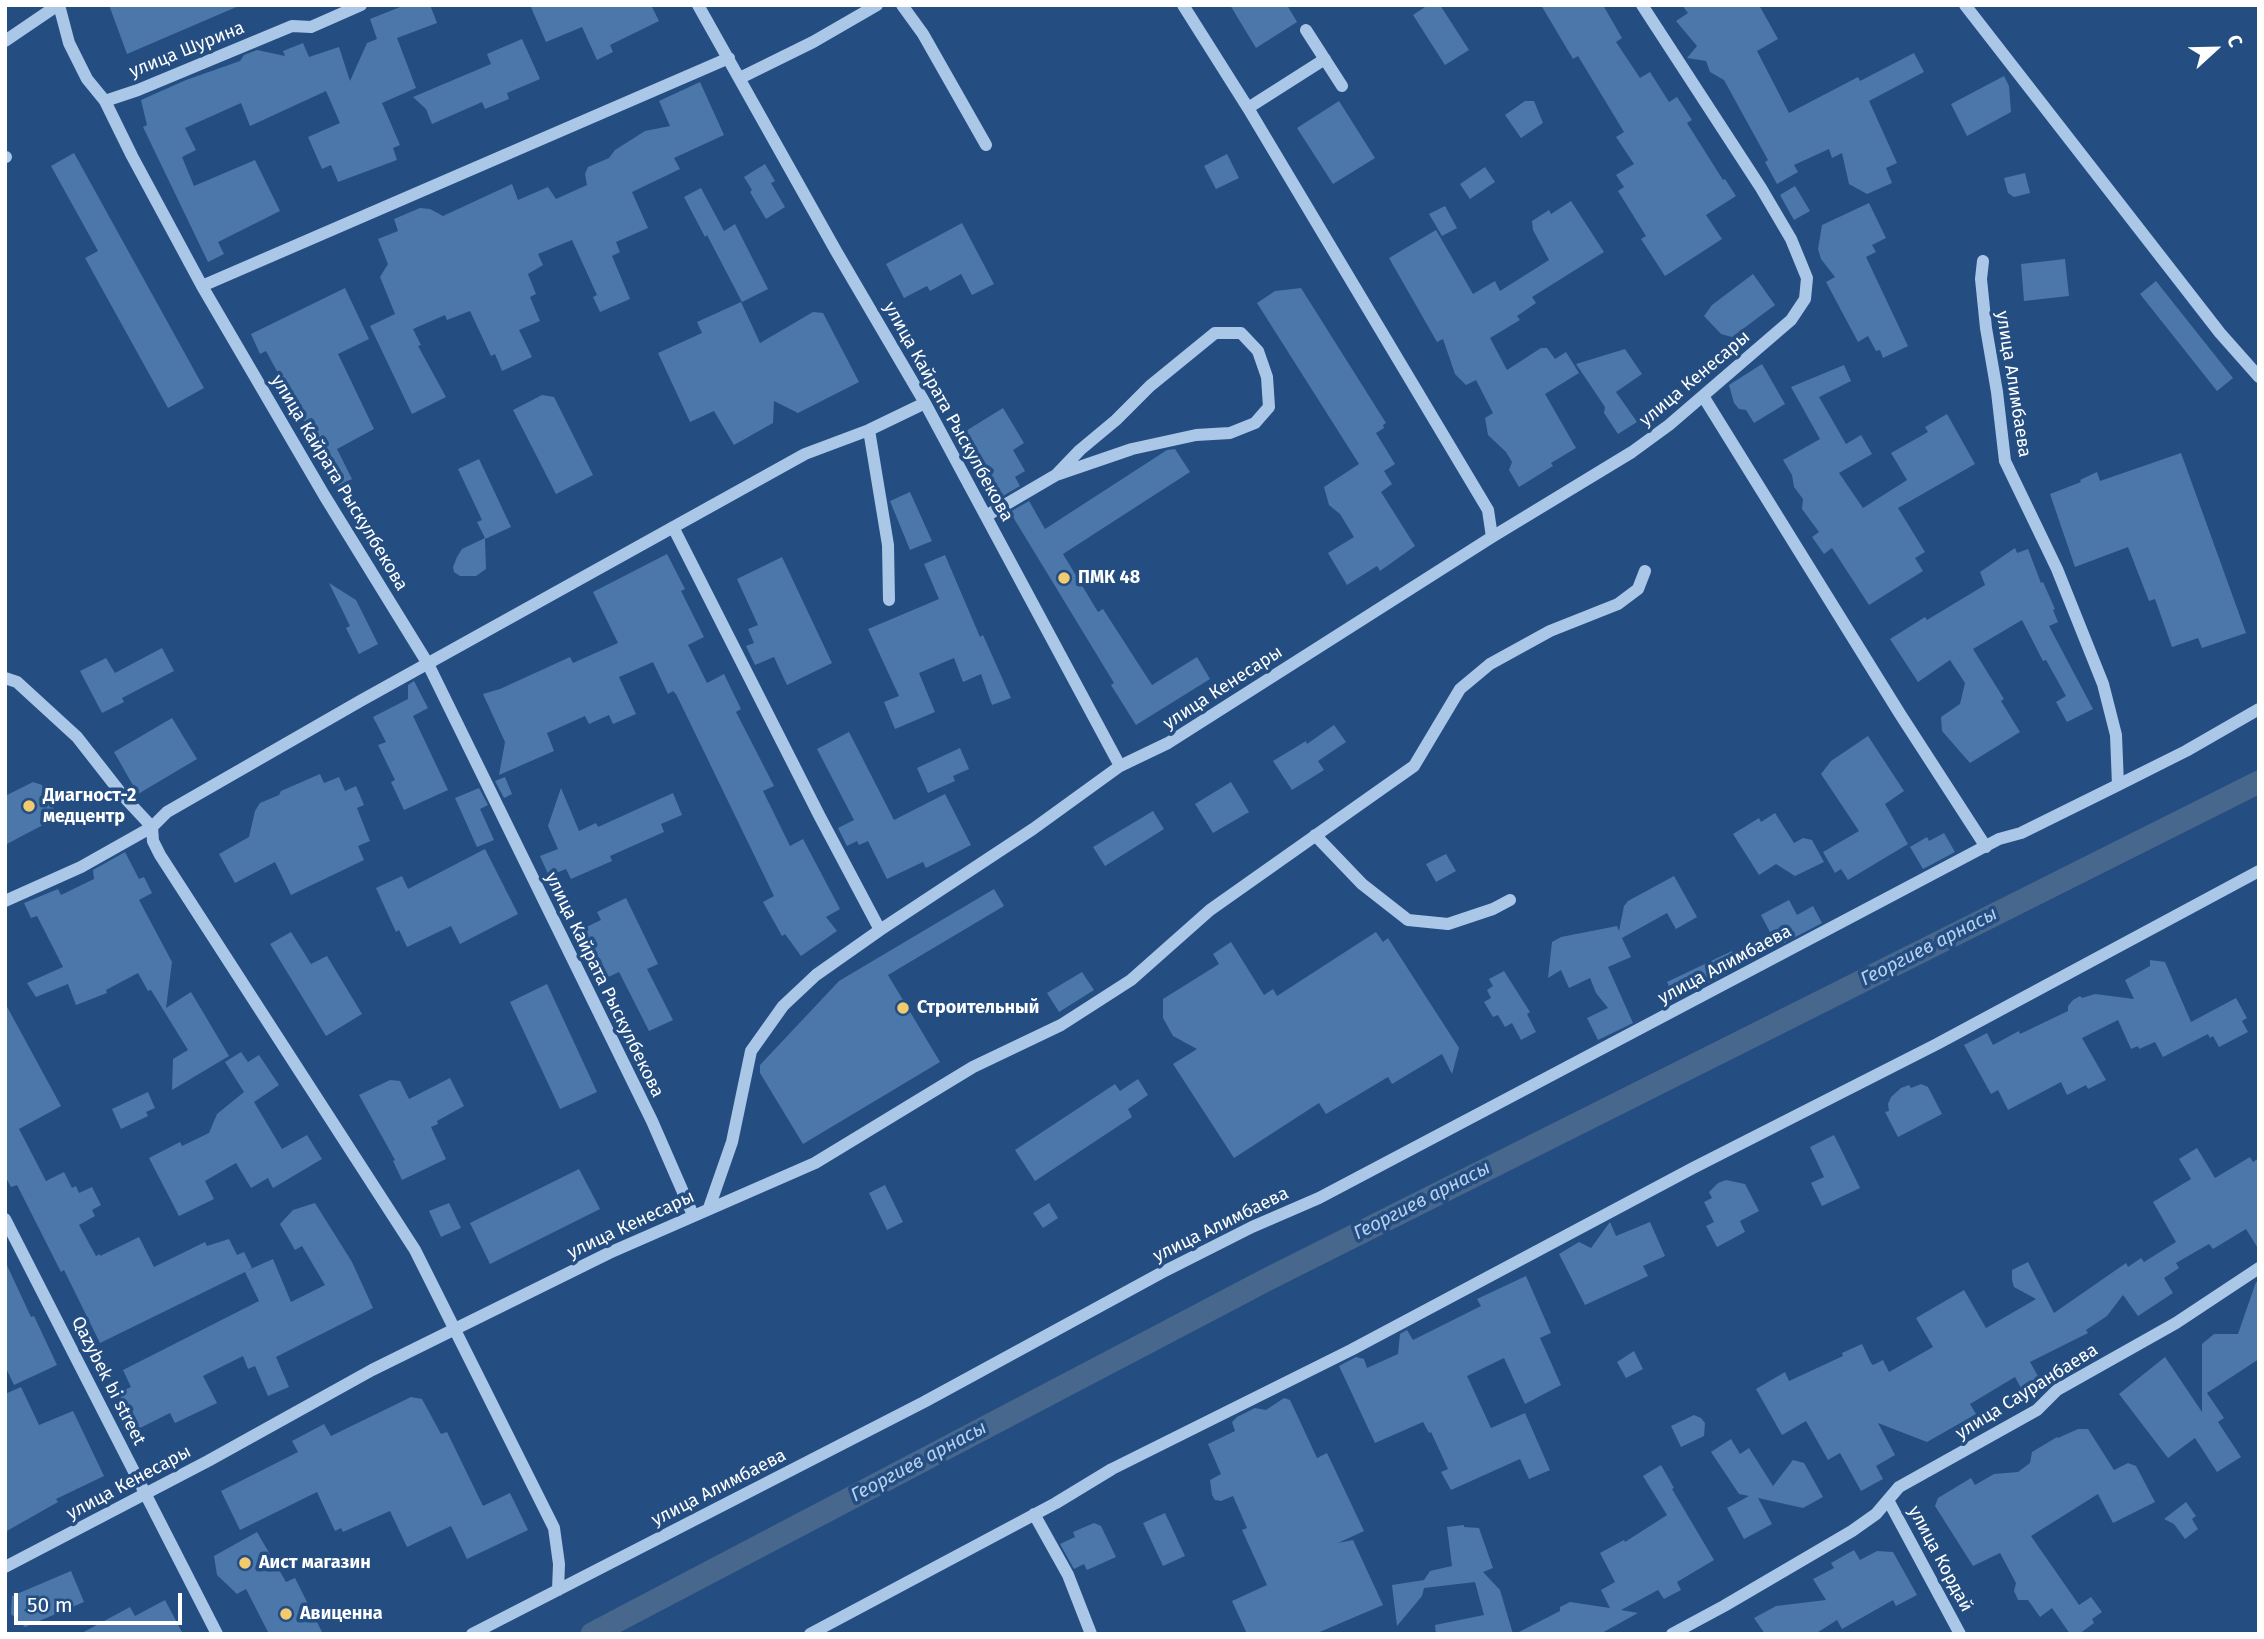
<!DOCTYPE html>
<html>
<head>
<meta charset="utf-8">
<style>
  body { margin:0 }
  #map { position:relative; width:2264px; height:1639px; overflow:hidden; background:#244e82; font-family:"Fira Sans",sans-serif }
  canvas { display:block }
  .frame { position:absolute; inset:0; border:7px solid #fff; pointer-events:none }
  .north { position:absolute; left:2180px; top:14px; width:70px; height:70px; -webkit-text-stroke:5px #244e82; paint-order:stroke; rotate:68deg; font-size:19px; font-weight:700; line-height:28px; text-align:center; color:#fff }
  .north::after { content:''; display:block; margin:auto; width:24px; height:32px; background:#fff; clip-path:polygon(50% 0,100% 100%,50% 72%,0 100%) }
  .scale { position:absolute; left:14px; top:1593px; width:168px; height:32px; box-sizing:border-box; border:4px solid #fff; border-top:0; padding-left:9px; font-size:21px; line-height:24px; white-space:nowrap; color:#fff; -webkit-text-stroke:5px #244e82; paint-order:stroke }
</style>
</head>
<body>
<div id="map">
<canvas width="2264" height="1639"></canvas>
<div class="frame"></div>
<div class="north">С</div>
<div class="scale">50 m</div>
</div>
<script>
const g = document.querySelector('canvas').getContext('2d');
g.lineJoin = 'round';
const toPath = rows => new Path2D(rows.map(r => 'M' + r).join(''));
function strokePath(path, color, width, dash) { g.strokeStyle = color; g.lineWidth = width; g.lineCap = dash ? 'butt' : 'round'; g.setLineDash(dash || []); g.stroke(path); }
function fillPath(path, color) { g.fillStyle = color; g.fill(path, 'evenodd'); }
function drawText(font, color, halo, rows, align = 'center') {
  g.font = font + ' "Fira Sans",sans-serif'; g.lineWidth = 7; g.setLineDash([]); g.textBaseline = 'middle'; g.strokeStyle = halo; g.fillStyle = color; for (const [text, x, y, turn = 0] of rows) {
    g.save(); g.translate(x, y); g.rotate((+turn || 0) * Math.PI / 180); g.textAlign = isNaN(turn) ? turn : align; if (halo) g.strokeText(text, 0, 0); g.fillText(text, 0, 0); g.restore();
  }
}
strokePath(toPath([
  [592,1634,1268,1279,2259,782]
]), '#48678c', 23);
fillPath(toPath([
  [109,5,241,5,127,54],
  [405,5,430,5,437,23,397,38,416,88,382,103,400,145,393,148,397,160,338,182,331,165,322,169,308,137,340,123,326,91,250,126,241,103,185,128,196,150,182,157,194,186,255,160,280,211,218,242,224,254,208,262,143,127,147,125,141,100,186,80,240,61,244,55,257,50,285,56,283,51,303,43,309,57,339,47,350,81,367,43,377,39,370,19],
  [530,5,651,5,659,21,610,45,613,52,597,60,582,27,546,42],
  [1230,5,1287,5,1297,22,1256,48],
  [1428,5,1440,5,1469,50,1445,65,1413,15],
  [1541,5,1603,5,1622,38,1616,42,1640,78,1650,72,1669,102,1677,97,1692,120,1687,123,1723,180,1725,179,1736,196,1706,215,1722,239,1665,276,1641,239,1646,236,1618,191,1624,187,1616,175,1634,164,1616,137,1624,132,1578,56,1573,59],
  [1682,5,1759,5,1778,39,1757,51,1789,113,1858,77,1860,81,1914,53,1924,72,1869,101,1897,163,1886,168,1892,183,1867,194,1849,184,1842,153,1832,158,1829,149,1794,165,1798,172,1777,184,1765,162,1768,160,1724,80,1710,72,1706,61,1687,58,1697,46,1676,21,1688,13],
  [522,39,540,79,507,93,509,99,485,109,482,102,432,124,426,109,413,97,491,64,487,54],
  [2004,76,2009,86,2011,112,1967,136,1951,104],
  [700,82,724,135,674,158,680,169,632,192,648,228,616,242,620,252,612,256,630,299,600,312,593,297,597,295,572,240,538,254,543,265,528,274,536,294,530,297,540,321,519,330,532,357,502,371,495,354,491,356,470,311,447,320,445,315,413,329,421,345,418,346,446,397,412,414,370,326,395,314,380,277,388,264,378,239,398,231,394,219,420,208,430,209,443,216,512,184,518,200,548,187,556,199,587,185,585,174,588,167,609,158,615,150,645,131,670,126,659,101],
  [1339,101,1375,158,1333,184,1297,128],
  [1525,101,1534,101,1543,123,1521,138,1505,115],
  [74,153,204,388,168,408,85,258,98,251,51,166],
  [1227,154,1239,178,1216,189,1204,166],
  [765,164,775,181,771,183,785,207,766,219,750,192,752,190,744,177],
  [1485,167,1495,182,1470,199,1460,184],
  [2025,173,2030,193,2014,197,2008,193,2004,178],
  [1795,186,1810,211,1794,220,1780,195],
  [701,188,724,231,735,224,768,289,742,302,707,235,705,237,684,197],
  [1571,201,1604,252,1532,297,1536,303,1517,316,1520,320,1490,338,1507,370,1541,348,1547,348,1555,359,1566,352,1579,373,1545,394,1576,448,1551,463,1553,466,1519,487,1509,470,1512,462,1506,452,1488,435,1485,418,1493,413,1476,380,1466,385,1455,374,1443,339,1437,342,1389,258,1436,230,1473,294,1495,281,1500,291,1549,260,1533,230,1532,221,1549,210,1551,214],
  [1869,203,1886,238,1872,245,1876,252,1866,257,1908,346,1883,358,1880,350,1876,351,1868,336,1858,342,1826,282,1835,277,1821,259,1818,249,1822,225],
  [1445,206,1457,228,1442,236,1429,214],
  [962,223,994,284,972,295,961,274,930,291,927,286,904,298,886,264],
  [2065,259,2069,296,2024,301,2021,264],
  [1753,274,1775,305,1732,337,1721,334,1704,316,1712,305],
  [2156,281,2233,378,2217,391,2140,294],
  [345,288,369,339,338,354,374,429,337,449,352,479,336,487,302,425,305,423,266,351,260,354,251,334],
  [1301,288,1386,423,1383,425,1384,428,1376,433,1395,464,1384,471,1392,484,1381,492,1415,546,1380,571,1377,566,1347,585,1328,553,1354,537,1340,514,1329,505,1324,487,1359,464,1257,303,1275,291],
  [741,302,760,343,813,312,823,313,859,382,798,413,774,401,773,423,734,445,714,411,690,422,658,353,702,333,697,322],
  [1625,349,1642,374,1616,392,1637,422,1618,434,1604,413,1605,407,1576,364],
  [1762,364,1785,404,1754,423,1746,410,1739,409,1734,403,1729,385],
  [1844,365,1851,381,1819,397,1846,444,1861,435,1872,454,1839,473,1863,508,1907,480,1891,453,1928,432,1925,427,1947,414,1975,464,1898,508,1925,552,1915,558,1923,571,1869,605,1832,548,1824,554,1812,537,1819,532,1802,509,1803,499,1794,487,1792,475,1783,460,1820,439,1791,387],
  [542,395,554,397,593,475,556,494,513,410],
  [1003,408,1024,443,1013,450,1025,471,1015,477,1020,486,1001,497,997,488,995,490,961,434],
  [1175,449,1190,472,1063,554,1098,612,1103,609,1152,685,1197,657,1210,679,1136,725,1111,685,1114,683,1010,512,1029,501,1045,529,1167,450],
  [2181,453,2246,633,2202,648,2198,638,2172,647,2155,599,2149,601,2128,547,2075,567,2050,494,2081,482,2080,480,2097,472,2100,481],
  [479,459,511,527,485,539,486,569,476,576,460,576,454,572,453,567,457,557,462,549,485,538,477,522,482,520,458,469],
  [910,492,932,541,910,550,890,501],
  [2015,548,2017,553,2028,549,2041,583,2043,582,2055,609,2053,610,2058,622,2049,626,2093,709,2067,722,2056,702,2066,696,2046,660,2043,661,2022,620,1973,649,2004,699,2001,701,2020,732,1970,763,1942,731,1941,717,1960,704,1965,683,1950,660,1918,682,1890,639,1925,617,1927,620,1985,585,1980,572],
  [667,554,685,589,681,591,704,637,688,645,707,683,724,674,741,709,736,712,774,786,763,791,790,846,803,839,840,909,826,917,837,931,801,956,785,934,782,936,763,902,774,896,676,694,673,691,668,694,653,662,619,677,636,714,613,724,609,715,589,724,585,716,547,733,554,751,499,775,505,742,483,694,500,689,570,657,573,663,618,643,593,592],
  [945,555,980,637,983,635,1011,698,992,705,981,674,963,682,954,658,919,673,935,712,895,729,884,702,899,696,868,629,939,599,924,564],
  [782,557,832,663,787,685,774,657,755,665,746,646,754,643,748,629,758,625,737,579],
  [329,583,356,600,378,644,359,654,346,628,350,626],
  [162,648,174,671,122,698,124,702,102,713,80,671,106,658,115,673],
  [414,681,428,708,413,716,448,790,404,810,391,782,395,780,378,745,386,742,373,717,408,699,408,685],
  [172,718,197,759,138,794,114,752],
  [1334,725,1346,742,1318,761,1324,770,1292,790,1273,761,1306,741,1307,744],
  [849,732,894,820,945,794,971,845,926,868,923,862,887,879,868,841,859,845,857,841,847,846,838,828,854,820,817,749],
  [1868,736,1904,791,1885,804,1908,844,1848,880,1841,869,1835,873,1823,852,1859,831,1821,774,1831,761],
  [960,748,969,769,953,776,955,781,928,793,917,768],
  [320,774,324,783,339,777,345,791,356,786,364,805,357,808,370,841,358,846,364,860,291,895,275,862,235,883,219,854,249,837,255,811,260,803,279,795,281,791],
  [505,777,512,794,504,798,495,781],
  [33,782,42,785,58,817,5,845,5,796],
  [1231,782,1249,812,1213,833,1195,804],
  [479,788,488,805,480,809,494,840,477,847,455,798],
  [561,788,579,831,596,823,598,827,673,793,682,815,661,824,664,832,610,856,612,861,571,879,566,869,549,876,540,856,558,849,548,826],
  [1153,811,1164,829,1105,866,1093,847],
  [1775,813,1794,843,1803,838,1812,840,1824,862,1795,876,1776,864,1759,875,1733,834,1759,818,1761,822],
  [1944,833,1955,852,1923,869,1910,847,1927,837,1929,841],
  [485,849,518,914,460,944,451,926,407,947,399,930,396,932,376,888,402,876,408,889],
  [125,852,139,879,144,877,152,893,139,900,172,962,166,1008,191,992,229,1056,172,1090,173,1059,188,1050,151,990,148,991,138,973,106,990,107,993,76,1005,68,984,36,997,27,983,63,967,37,916,31,918,24,903,58,889,61,895,94,879,93,870],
  [1446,854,1456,871,1436,882,1426,864],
  [1674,876,1697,917,1676,929,1667,913,1622,938,1631,957,1608,967,1633,1023,1598,1040,1587,1018,1608,1008,1596,993,1590,978,1569,988,1561,970,1548,978,1552,942,1561,937,1617,926,1619,931,1624,906,1628,901],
  [994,889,1004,906,888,975,940,1062,803,1144,760,1073,760,1065,839,981],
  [626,898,658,964,647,969,673,1020,649,1031,619,972,602,980,578,931,601,920,597,912],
  [1789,900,1797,915,1813,906,1822,923,1784,943,1777,930,1771,934,1761,915],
  [291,932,311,964,327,956,362,1014,326,1036,270,944],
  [1376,932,1383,942,1388,938,1459,1048,1452,1074,1442,1054,1392,1084,1388,1077,1326,1114,1319,1103,1234,1158,1173,1064,1197,1049,1173,1036,1163,1018,1163,999,1219,964,1213,954,1231,942,1264,995,1273,989,1277,996],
  [1732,951,1740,966,1675,1000,1667,982],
  [2150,960,2165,962,2191,1022,2236,998,2247,1018,2242,1021,2248,1032,2219,1047,2213,1036,2210,1038,2208,1034,2163,1057,2155,1042,2139,1049,2138,1046,2131,1049,2118,1020,2082,1038,2106,1080,2088,1089,2086,1085,2067,1095,2061,1082,2008,1110,1998,1090,1991,1094,1964,1045,1987,1033,1993,1045,2019,1031,2020,1034,2068,1011,2068,1006,2073,1000,2080,996,2082,998,2095,994,2134,999,2125,980,2150,966],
  [1504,971,1530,1012,1527,1014,1536,1032,1521,1040,1512,1023,1505,1027,1498,1015,1493,1017,1484,1002,1491,998,1487,990,1493,986,1489,979],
  [1082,972,1094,990,1059,1012,1047,993],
  [547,984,597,1092,560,1109,510,1002],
  [5,1003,61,1106,19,1129,46,1181,64,1172,72,1188,76,1186,79,1193,92,1187,101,1205,92,1210,95,1216,79,1225,96,1256,100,1254,100,1256,139,1237,154,1267,205,1242,207,1246,229,1239,237,1255,244,1252,252,1268,246,1271,273,1259,291,1302,325,1285,302,1246,295,1250,280,1224,293,1210,315,1203,352,1262,373,1308,276,1357,289,1387,268,1396,255,1366,248,1369,243,1356,203,1376,217,1403,175,1423,170,1413,136,1430,118,1393,131,1387,123,1370,259,1301,245,1272,100,1343,64,1270,61,1272,17,1185,11,1187,5,1176],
  [241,1052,248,1062,259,1055,279,1085,254,1102,282,1149,307,1135,322,1159,273,1188,268,1178,251,1188,236,1163,205,1181,214,1199,179,1216,149,1158,180,1142,182,1146,209,1133,217,1114,244,1092,225,1062],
  [450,1078,464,1106,437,1121,438,1124,431,1127,446,1159,402,1180,393,1161,395,1160,359,1095,390,1080,400,1081,409,1099],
  [1138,1079,1148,1095,1128,1109,1132,1117,1035,1181,1015,1150,1115,1084,1120,1091],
  [1921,1084,1928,1087,1942,1114,1898,1137,1885,1112,1889,1111,1888,1104,1891,1097,1901,1088,1909,1085,1911,1088],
  [148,1092,155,1108,146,1112,148,1116,121,1129,112,1109],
  [1834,1135,1860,1188,1822,1206,1811,1183,1824,1177,1810,1147],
  [2197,1148,2215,1178,2250,1157,2253,1162,2259,1158,2259,1250,2246,1229,2213,1249,2209,1244,2176,1263,2179,1268,2164,1278,2173,1293,2138,1316,2123,1295,2107,1316,2086,1330,2088,1333,2030,1362,2039,1378,2021,1388,2015,1377,1970,1404,1976,1414,1927,1442,1878,1423,1895,1455,1876,1466,1883,1479,1861,1491,1840,1453,1828,1460,1806,1421,1782,1435,1756,1389,1785,1372,1789,1381,1843,1356,1842,1353,1862,1344,1871,1363,1873,1365,1883,1360,1889,1372,1933,1347,1916,1318,1964,1290,1986,1328,2036,1299,2014,1287,2012,1280,2012,1270,2028,1262,2054,1313,2126,1263,2128,1267,2141,1258,2144,1262,2176,1242,2153,1202,2191,1179,2179,1159],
  [579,1169,600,1209,490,1264,470,1223],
  [1726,1180,1745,1184,1759,1211,1740,1221,1745,1232,1717,1247,1706,1226,1714,1222,1704,1202,1712,1198,1709,1192,1718,1183],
  [885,1185,903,1222,887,1230,869,1193],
  [449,1203,461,1228,441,1237,429,1211],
  [1049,1203,1058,1218,1043,1228,1033,1213],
  [1610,1222,1616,1236,1650,1222,1665,1256,1643,1266,1648,1276,1585,1305,1559,1254,1579,1242,1591,1248],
  [5,1261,31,1317,34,1316,57,1365,14,1385,5,1366],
  [1526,1276,1551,1333,1540,1338,1561,1385,1525,1404,1504,1358,1467,1376,1491,1428,1525,1413,1550,1470,1529,1479,1520,1459,1451,1490,1441,1472,1448,1469,1431,1432,1429,1433,1423,1422,1375,1443,1339,1366,1356,1357,1364,1359,1367,1368,1398,1354,1400,1334,1407,1330,1413,1340,1481,1306,1477,1299],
  [2256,1282,2259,1283,2259,1359,2207,1393,2224,1418,2218,1422,2241,1457,2217,1472,2195,1438,2168,1458,2119,1394,2165,1357,2202,1412,2202,1344,2214,1334,2238,1334],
  [1634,1351,1643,1369,1626,1378,1617,1362],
  [21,1387,39,1425,73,1411,104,1476,56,1499,58,1502,5,1532,5,1394],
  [411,1397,422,1399,441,1434,447,1432,483,1506,510,1493,528,1530,467,1559,451,1526,407,1547,390,1511,343,1532,341,1528,335,1531,317,1492,240,1530,221,1491,298,1452,292,1441,324,1424,331,1436],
  [1284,1398,1290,1400,1317,1458,1327,1453,1364,1531,1338,1543,1353,1540,1383,1605,1315,1634,1247,1634,1232,1601,1267,1585,1242,1530,1247,1528,1233,1496,1221,1501,1215,1500,1212,1495,1210,1480,1221,1474,1208,1444,1235,1431,1232,1422,1237,1417,1255,1408,1266,1410],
  [1694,1415,1701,1418,1705,1423,1704,1436,1681,1447,1671,1426],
  [2078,1429,2088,1429,2114,1470,2128,1463,2136,1466,2155,1502,2113,1523,2098,1494,2031,1536,2079,1605,2091,1597,2102,1612,2092,1619,2094,1623,2079,1634,2070,1634,2052,1608,2040,1617,2028,1600,2018,1600,2014,1591,2016,1583,2000,1553,1973,1566,1935,1506,1938,1498,1971,1478,1975,1485,1994,1474,2018,1472,2030,1463,2032,1452,2057,1437,2058,1438],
  [1731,1439,1740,1454,1749,1448,1773,1486,1793,1460,1804,1463,1823,1497,1803,1508,1758,1498,1772,1524,1744,1539,1727,1508,1749,1496,1739,1494,1711,1452],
  [1661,1465,1674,1488,1672,1489,1714,1560,1677,1582,1681,1590,1664,1599,1658,1590,1621,1610,1638,1613,1600,1634,1515,1634,1560,1611,1560,1607,1570,1602,1610,1608,1601,1590,1615,1582,1600,1553,1624,1540,1625,1542,1667,1515,1643,1476],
  [2186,1502,2196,1516,2192,1519,2198,1529,2185,1539,2174,1524,2164,1519],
  [1165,1513,1185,1556,1163,1566,1143,1523],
  [1094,1523,1101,1526,1116,1557,1087,1570,1084,1564,1074,1569,1060,1544,1075,1537,1073,1532],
  [1464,1525,1464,1527,1479,1528,1493,1568,1483,1572,1500,1590,1513,1634,1436,1634,1435,1625,1484,1615,1475,1582,1424,1588,1422,1596,1397,1626,1392,1585,1424,1580,1430,1571,1452,1566,1447,1527],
  [257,1532,286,1582,295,1578,323,1634,269,1634,246,1589,237,1594,217,1575,214,1556],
  [1854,1550,1860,1560,1877,1551,1893,1552,1917,1595,1896,1606,1893,1600,1842,1629,1837,1620,1815,1634,1765,1634,1754,1618,1776,1606,1826,1600,1813,1579,1834,1568,1831,1563],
  [71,1571,84,1602,25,1627,11,1614,12,1596],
  [165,1600,183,1634,80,1634,130,1607,135,1616]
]), '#4c77ab');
strokePath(toPath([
  [59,5,69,43,87,79,105,101,132,156,202,286,324,495,428,664,652,1121,693,1215],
  [698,5,836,251,925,403,1120,766],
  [902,5,923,34,986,145],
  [1183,5,1248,108,1488,510,1492,537],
  [1965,5,2220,333,2259,377],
  [1306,30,1342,86],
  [5,41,58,5],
  [740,78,813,42,877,5],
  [105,101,138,90,292,26,311,27,361,5],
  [1248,108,1325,59],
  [5,157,6,157],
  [1983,261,1981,279,1986,328,1997,392,2005,461,2057,569,2103,684,2116,735,2118,785],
  [202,286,729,58],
  [1703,396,1900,714,1986,847],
  [869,430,888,545,889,600],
  [986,516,1056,475,1132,449,1196,435,1230,433,1255,423,1269,407,1267,377,1258,351,1241,333,1215,333,1150,386,1116,420,1080,450,1056,475],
  [673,527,819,815,880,930],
  [5,678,17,682,77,737,124,797,152,827,153,841,160,855,415,1250,554,1528,559,1564,558,1590],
  [1315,835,1362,884,1408,920,1448,924,1493,909,1510,900],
  [5,901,81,867,152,827,167,812,362,700,805,454,869,430,925,403],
  [709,1208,732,1142,751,1051,783,1006,816,975,880,930,1033,829,1120,766,1168,743,1492,537,1632,452,1669,425,1791,320,1805,299,1807,278,1791,239,1761,188,1642,5],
  [5,1219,217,1634],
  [1888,1500,1960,1634],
  [1034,1514,1068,1575,1091,1634],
  [5,1567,208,1461,372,1370,609,1253,815,1163,973,1067,1061,1025,1131,980,1210,910,1414,766,1460,689,1490,664,1550,631,1618,604,1638,589,1645,571],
  [472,1634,924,1402,1161,1273,1252,1227,1319,1198,1999,839,2021,833,2118,785,2186,751,2259,709],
  [810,1634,1056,1503,1112,1469,1351,1350,1693,1168,1937,1044,2259,871],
  [1672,1634,1724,1606,1852,1531,1876,1514,1899,1487,2037,1410,2057,1390,2176,1323,2259,1268]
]), '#abc7e7', 12);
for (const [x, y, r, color] of [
  [1064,578,7,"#f2cb6f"],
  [29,806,7,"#f2cb6f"],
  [903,1008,7,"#f2cb6f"],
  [245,1563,7,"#f2cb6f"],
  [286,1614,7,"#f2cb6f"]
]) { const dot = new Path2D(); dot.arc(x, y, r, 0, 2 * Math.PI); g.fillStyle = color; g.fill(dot); strokePath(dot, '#244e82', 2.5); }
drawText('18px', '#fff', '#244e82', [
  ["улица Шурина",187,50,-22],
  ["улица Кенесары",1695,379,-40],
  ["улица Алимбаева",2013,384,81],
  ["улица Кайрата Рыскулбекова",948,412,61],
  ["улица Кайрата Рыскулбекова",339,483,59],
  ["улица Кенесары",1223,688,-33],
  ["улица Алимбаева",1725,965,-28],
  ["улица Кайрата Рыскулбекова",604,985,64],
  ["улица Кенесары",631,1225,-25],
  ["улица Алимбаева",1221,1225,-26],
  ["Qazybek bi street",108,1381,63],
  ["улица Сауранбаева",2027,1392,-32],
  ["улица Кенесары",129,1483,-28],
  ["улица Алимбаева",719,1488,-27],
  ["улица Кордай",1940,1559,62]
]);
drawText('bold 18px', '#fff', '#244e82', [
  ["ПМК 48",1078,578],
  ["Диагност-2",43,796],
  ["медцентр",43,817],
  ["Строительный",917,1008],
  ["Аист магазин",259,1563],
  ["Авиценна",300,1614]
], 'left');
drawText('italic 19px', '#b7d1ef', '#244e82', [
  ["Георгиев арнасы",1929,947,-27],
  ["Георгиев арнасы",1422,1201,-27],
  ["Георгиев арнасы",919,1462,-28]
]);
</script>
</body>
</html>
